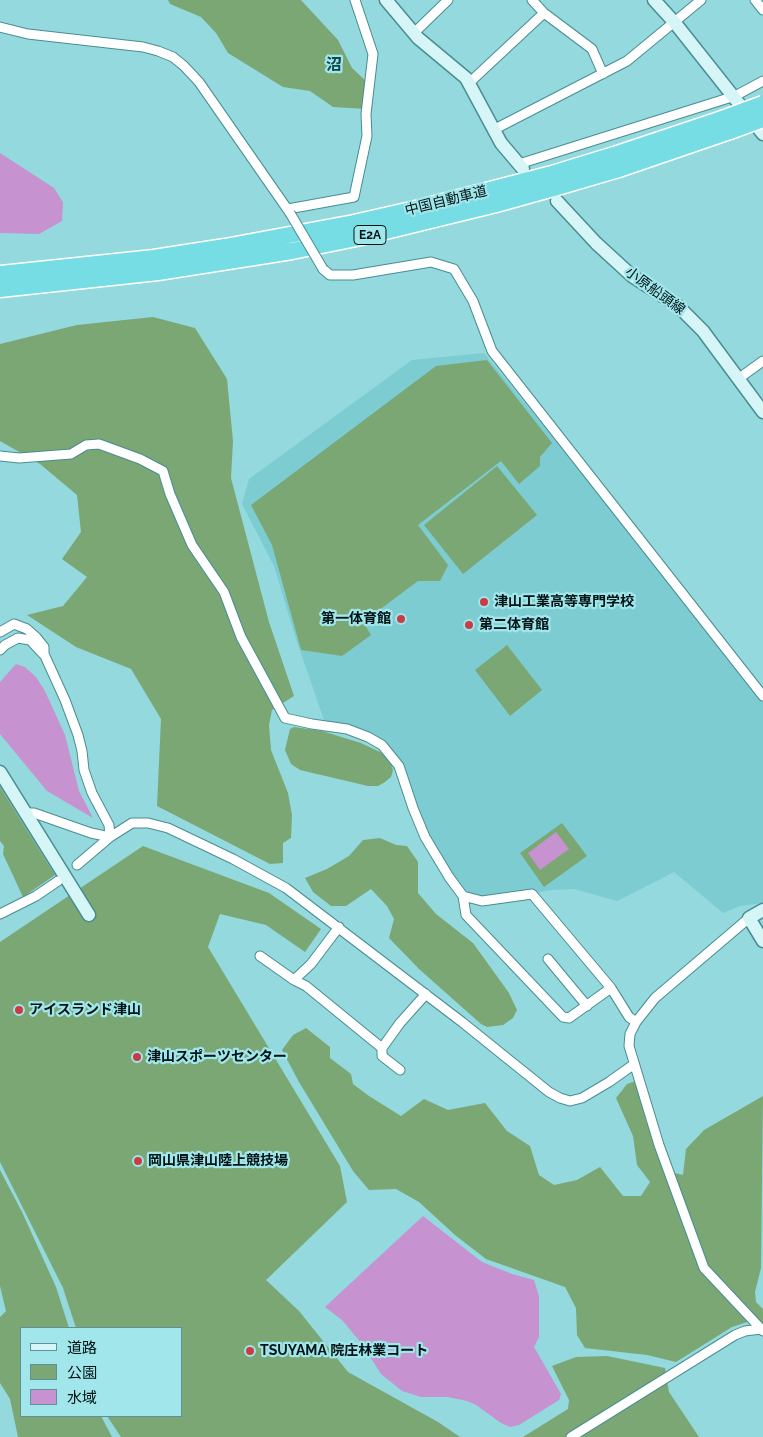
<!DOCTYPE html>
<html>
<head>
<meta charset="utf-8">
<style>
  body { margin:0 }
  #map { position:relative; width:763px; height:1437px; overflow:hidden; background:#93d9de; font-family:Raleway,"Noto Sans JP",sans-serif }
  canvas { display:block }
  .legend { position:absolute; left:20px; top:1327px; width:162px; height:90px; box-sizing:border-box; background:#a0e6eb; border:1px solid #609295; margin:0; padding:6px 9px; list-style:none; font-size:15px; color:#001315 }
  .legend li { display:flex; align-items:center; gap:10px; height:25px }
  .legend b { width:25px; border:1px solid #609295 }
</style>
</head>
<body>
<div id="map">
<canvas width="763" height="1437"></canvas>
<ul class="legend">
<li><b style="height:6px;background:#d6f5f7"></b>道路</li>
<li><b style="height:14px;background:#7ba775"></b>公園</li>
<li><b style="height:14px;background:#c692cf"></b>水域</li>
</ul>
</div>
<script>
const g = document.querySelector('canvas').getContext('2d');
g.lineJoin = 'round';
function fillPath(path, color) { g.fillStyle = color; g.fill(path, 'evenodd'); }
const toPath = rows => new Path2D(rows.map(r => 'M' + r).join(''));
function strokePath(path, color, width, dash) { g.strokeStyle = color; g.lineWidth = width; g.lineCap = dash ? 'butt' : 'round'; g.setLineDash(dash || []); g.stroke(path); }
function drawText(font, color, halo, rows, align = 'center') {
  g.font = font + ' Raleway,"Noto Sans JP",sans-serif'; g.lineWidth = 4.5; g.setLineDash([]); g.textBaseline = 'middle'; g.strokeStyle = halo; g.fillStyle = color; for (const [text, x, y, turn = 0] of rows) {
    g.save(); g.translate(x, y); g.rotate((+turn || 0) * Math.PI / 180); g.textAlign = isNaN(turn) ? turn : align; if (halo) g.strokeText(text, 0, 0); g.fillText(text, 0, 0); g.restore();
  }
}
fillPath(toPath([
  [484,353,585,477,763,701,763,903,740,906,723,913,674,872,617,901,574,889,552,890,487,901,463,896,444,870,392,753,358,733,324,720,296,639,274,566,242,504,249,479,412,360]
]), '#7dccd1');
fillPath(toPath([
  [168,0,301,0,338,40,352,68,367,82,373,101,366,109,333,107,310,91,283,87,228,53,216,33,201,17,170,4],
  [153,317,195,328,227,379,233,441,231,478,269,622,294,696,272,710,269,725,271,750,288,793,292,815,291,838,283,843,283,863,270,864,157,806,161,719,131,669,76,647,27,615,63,606,87,577,62,559,81,532,77,495,40,464,0,441,0,344,77,325],
  [487,360,552,443,540,457,540,466,519,484,501,461,418,525,448,565,440,581,418,581,363,622,371,635,342,656,301,650,272,545,251,505,436,366],
  [497,466,537,515,463,574,424,525],
  [507,645,542,690,510,716,475,670],
  [294,727,322,731,361,743,382,753,391,764,393,770,391,777,385,782,378,786,368,786,300,770,291,764,285,750,290,729],
  [0,787,55,875,23,897,3,854,4,846,0,841],
  [562,823,587,856,544,887,520,853],
  [380,838,396,845,407,846,418,862,418,893,436,914,473,943,509,993,517,1010,513,1018,503,1025,487,1027,481,1024,419,969,389,938,394,919,387,906,371,889,346,906,331,906,313,892,305,878,327,869,349,856,363,840],
  [143,846,269,893,321,929,305,952,266,925,220,914,208,947,340,1166,347,1202,266,1280,299,1311,348,1372,438,1422,460,1437,121,1437,107,1416,181,1416,181,1328,76,1328,63,1288,0,1162,0,942],
  [306,1028,330,1047,330,1058,351,1074,353,1084,369,1096,401,1116,424,1099,448,1110,485,1103,507,1131,530,1146,539,1175,554,1185,577,1180,600,1167,623,1196,641,1196,650,1182,637,1165,633,1136,616,1098,627,1084,642,1079,646,1122,668,1155,674,1173,683,1175,686,1149,704,1130,763,1096,761,1268,755,1292,756,1302,763,1309,763,1328,759,1324,747,1322,732,1327,676,1362,647,1355,585,1348,577,1335,576,1308,565,1287,486,1259,455,1235,419,1202,396,1189,369,1190,353,1171,299,1082,282,1050,293,1035],
  [0,1170,22,1212,56,1287,69,1328,21,1328,21,1416,101,1416,112,1437,18,1437,10,1399,0,1383,0,1317,6,1311,0,1286],
  [607,1356,665,1368,669,1392,699,1437,523,1437,568,1409,569,1400,552,1366,576,1357]
]), '#7ba775');
fillPath(toPath([
  [0,153,54,188,63,202,62,221,39,234,0,233],
  [16,664,25,667,36,677,45,691,65,735,79,791,93,818,47,791,0,734,0,682],
  [556,832,569,849,540,870,528,853],
  [423,1216,482,1262,512,1274,534,1280,539,1296,539,1337,534,1347,561,1394,559,1400,519,1425,510,1427,501,1423,476,1405,467,1401,448,1397,421,1397,402,1391,381,1374,362,1344,342,1320,325,1307]
]), '#c692cf');
const street = toPath([
  [532,0,544,13,592,49,603,74],
  [755,0,763,10],
  [0,27,28,34,143,47,158,51,173,57,184,66,199,82,290,213],
  [414,33,448,0],
  [469,83,544,13],
  [495,129,627,61,701,0],
  [519,164,735,96,763,81],
  [288,209,354,197,367,136,366,114,373,54,355,0],
  [323,269,330,275,353,275,431,262,454,269,473,301,492,351,763,696],
  [738,379,763,361],
  [0,456,19,458,71,454,86,445,99,444,140,459,163,471,170,494,192,545,224,592,241,637,285,718,312,724,347,729,368,737,382,745,399,766,413,808,425,837,449,877,463,896,482,901,532,894,611,988,629,1017,636,1022],
  [0,632,14,624,27,629,36,637,44,647,44,654],
  [0,650,5,645,18,638,30,640,45,656,65,700,78,735,82,751,84,770,92,793,109,825,110,837],
  [25,813,34,813,91,833,110,837],
  [77,865,110,837,132,823,148,823,168,828,233,859,286,888,462,1022,549,1092,560,1098,570,1101,582,1098,609,1082,633,1065],
  [463,896,466,915,563,1017,569,1018,611,988],
  [0,914,36,896,58,881],
  [749,918,655,998,636,1022,630,1034,629,1046,659,1145,704,1268,763,1331],
  [260,956,294,980,311,964,339,927],
  [548,959,587,1006],
  [294,980,306,986,382,1048,400,1023,426,994],
  [382,1048,382,1056,400,1070],
  [571,1437,735,1335,745,1331,761,1329]
]);
const secondary = toPath([
  [386,0,418,38,466,78,501,143,523,169],
  [654,0,675,23,763,134],
  [557,201,596,243,632,276,678,306,703,331,763,412],
  [0,772,89,915],
  [763,910,749,918,763,941]
]);
const highway = toPath([
  [0,274,154,258,225,247,354,223,420,208,552,174,614,155,722,119],
  [0,289,158,272,292,251,361,237,496,204,557,187,619,169,730,131]
]);
strokePath(street, '#488d92', 11);
strokePath(secondary, '#488d92', 15);
strokePath(highway, '#fff', 19);
strokePath(street, '#fff', 9);
strokePath(secondary, '#d6f5f7', 12);
strokePath(highway, '#77dde4', 16);
const streetBridge = toPath([
  [290,213,323,269]
]);
const highwayBridge = toPath([
  [722,119,763,104],
  [730,131,763,119]
]);
strokePath(streetBridge, '#488d92', 11, []);
strokePath(highwayBridge, '#fff', 19, []);
strokePath(streetBridge, '#fff', 9);
strokePath(highwayBridge, '#77dde4', 16);
for (const [x, y, r, color] of [
  [484,602,5,"#ca3b44"],
  [401,619,5,"#ca3b44"],
  [469,625,5,"#ca3b44"],
  [19,1010,5,"#ca3b44"],
  [137,1057,5,"#ca3b44"],
  [138,1161,5,"#ca3b44"],
  [250,1351,5,"#ca3b44"]
]) { const dot = new Path2D(); dot.arc(x, y, r, 0, 2 * Math.PI); g.fillStyle = color; g.fill(dot); strokePath(dot, '#a0e6eb', 2); }
for (const [x, y, w] of [
  [370,235,32]
]) { const box = new Path2D(); box.roundRect(x - w / 2, y - 9.5, w, 19, 4); g.fillStyle = '#a0e6eb'; g.fill(box); strokePath(box, '#001315', 1); }
drawText('bold 12px', '#001315', null, [
  ["E2A",370,235]
]);
drawText('14px', '#001315', '#a0e6eb', [
  ["中国自動車道",446,201,-14],
  ["小原船頭線",655,291,36]
]);
drawText('bold 14px', '#001315', '#a0e6eb', [
  ["津山工業高等専門学校",494,602],
  ["第一体育館",391,619,"right"],
  ["第二体育館",479,625],
  ["アイスランド津山",29,1010],
  ["津山スポーツセンター",147,1057],
  ["岡山県津山陸上競技場",148,1161],
  ["TSUYAMA 院庄林業コート",260,1351]
], 'left');
drawText('bold 16px', '#10484c', '#a0e6eb', [
  ["沼",334,65]
]);
</script>
</body>
</html>
